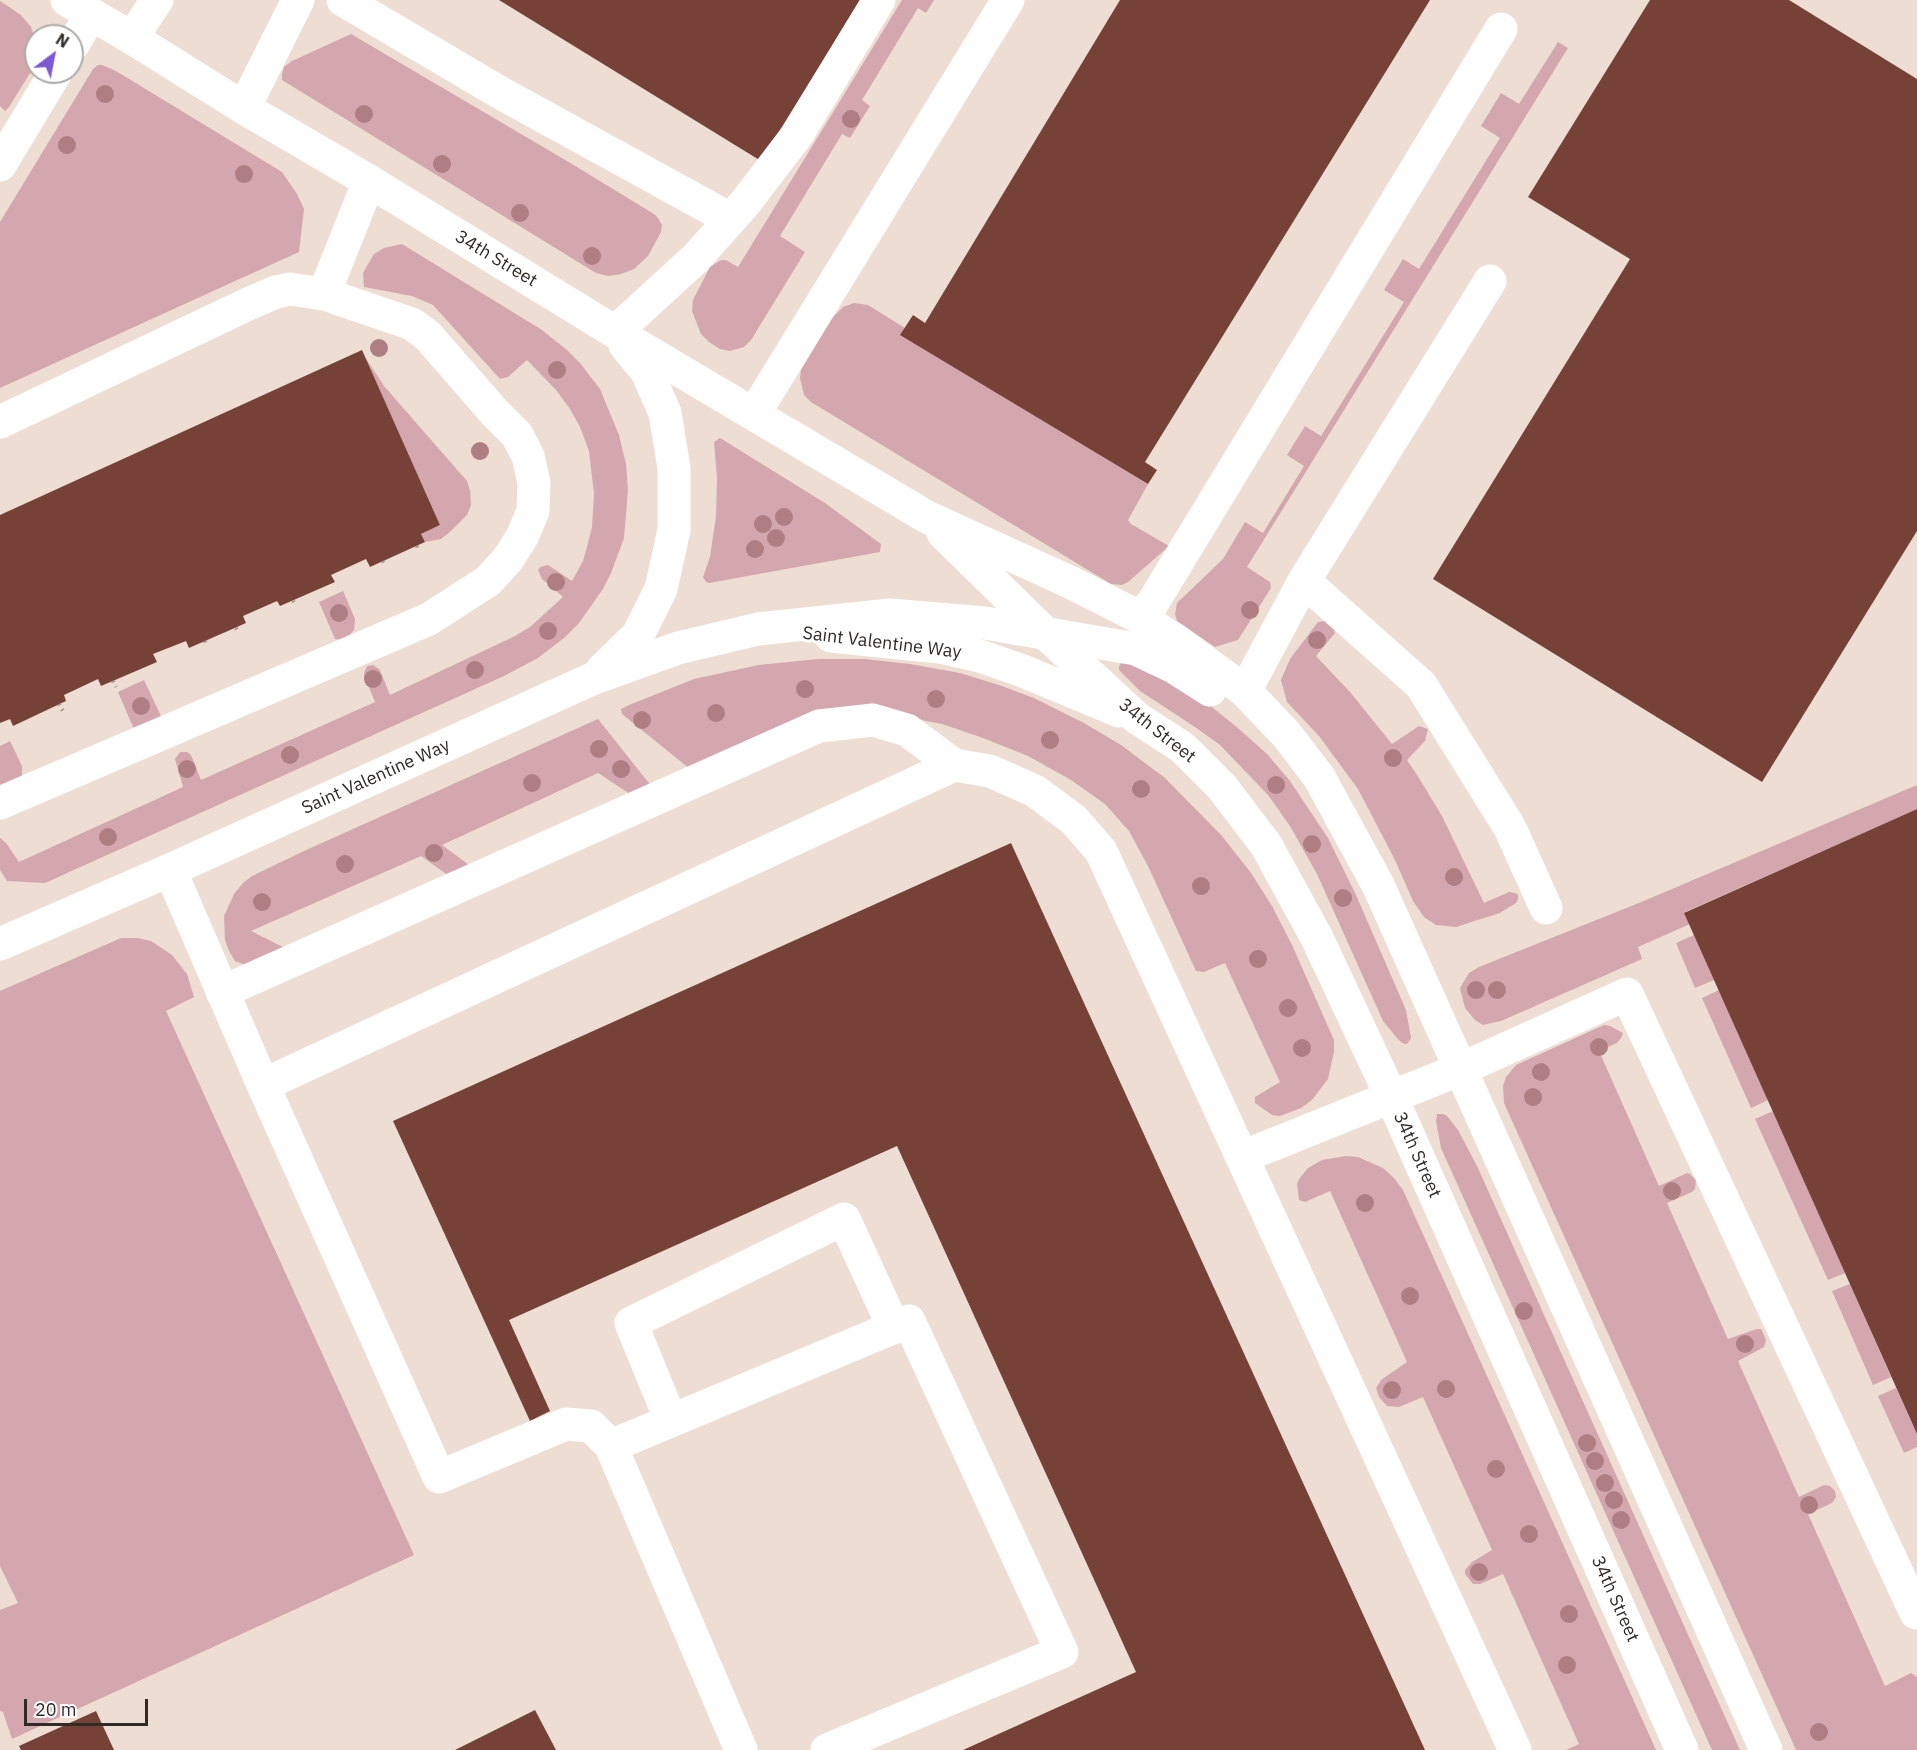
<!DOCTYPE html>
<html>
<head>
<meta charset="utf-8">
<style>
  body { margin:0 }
  #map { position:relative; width:1917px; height:1750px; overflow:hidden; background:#edddd2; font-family:"IBM Plex Sans",sans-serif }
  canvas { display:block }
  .north { position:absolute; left:24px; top:24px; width:60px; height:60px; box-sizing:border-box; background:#fff; border:2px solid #adaaa9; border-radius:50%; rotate:32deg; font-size:16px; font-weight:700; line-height:24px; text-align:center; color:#312b27 }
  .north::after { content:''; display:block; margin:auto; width:21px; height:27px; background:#7d5ad4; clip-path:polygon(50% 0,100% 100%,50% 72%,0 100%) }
  .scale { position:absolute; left:24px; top:1699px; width:124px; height:27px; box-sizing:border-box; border:3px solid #312b27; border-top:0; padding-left:8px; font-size:18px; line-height:21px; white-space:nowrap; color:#312b27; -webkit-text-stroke:4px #fff; paint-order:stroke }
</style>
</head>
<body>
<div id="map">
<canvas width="1917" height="1750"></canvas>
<div class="north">N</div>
<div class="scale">20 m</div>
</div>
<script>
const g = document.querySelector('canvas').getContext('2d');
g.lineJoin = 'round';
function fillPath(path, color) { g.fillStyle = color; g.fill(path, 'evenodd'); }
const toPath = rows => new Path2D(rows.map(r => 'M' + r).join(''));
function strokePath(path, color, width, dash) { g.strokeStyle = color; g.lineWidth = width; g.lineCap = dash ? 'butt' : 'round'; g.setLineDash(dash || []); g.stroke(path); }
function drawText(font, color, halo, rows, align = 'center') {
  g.font = font + ' "IBM Plex Sans",sans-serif'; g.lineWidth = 6; g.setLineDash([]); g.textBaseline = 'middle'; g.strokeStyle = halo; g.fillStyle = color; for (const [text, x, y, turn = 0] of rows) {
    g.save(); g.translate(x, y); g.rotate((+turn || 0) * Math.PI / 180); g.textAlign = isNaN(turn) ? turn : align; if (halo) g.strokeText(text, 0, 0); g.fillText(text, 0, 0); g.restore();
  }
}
fillPath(toPath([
  [902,0,934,0,926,13,918,8,862,100,870,106,850,138,842,134,780,236,805,252,751,340,744,347,730,351,720,349,709,342,701,334,692,311,693,300,710,267,721,260,726,260,738,267],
  [0,1,21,15,31,27,36,42,36,61,32,70,9,107,5,111,0,106],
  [351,34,567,161,654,214,658,218,662,225,661,232,648,256,634,269,621,274,608,276,596,273,282,80,282,74,284,67,292,61],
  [1558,42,1568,48,1247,567,1270,582,1271,588,1238,640,1215,647,1177,621,1175,614,1177,603,1223,559,1245,522,1263,533,1304,466,1287,455,1305,426,1321,436,1404,302,1384,290,1403,259,1419,269,1500,138,1481,126,1501,93,1519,104],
  [98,65,102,65,116,71,282,172,297,194,304,209,299,252,0,388,0,222,93,69],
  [402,244,542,330,567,350,580,363,600,389,619,435,626,464,628,490,624,538,611,573,603,589,579,623,564,638,538,658,504,676,45,883,7,881,0,870,0,838,6,843,19,862,183,787,175,759,180,752,187,752,191,755,201,780,375,702,365,678,364,673,367,666,373,665,380,670,390,695,515,636,530,627,563,597,542,579,538,570,540,567,548,565,572,581,583,561,587,547,592,527,594,494,589,451,580,427,570,409,556,390,527,360,508,377,500,379,433,305,412,296,364,287,363,273,374,254,384,248],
  [854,303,868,305,905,328,901,335,1148,484,1128,520,1131,524,1169,546,1128,582,1122,585,1111,584,811,402,804,395,800,378,801,370,832,318,843,307],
  [365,357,384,386,467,481,470,490,471,505,467,515,450,532,441,539,425,542,421,534,440,525],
  [720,438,825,503,881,544,880,552,709,583,706,582,703,577,710,557,716,516,717,478,714,442],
  [343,591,355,619,354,630,347,638,342,640,335,639,319,602],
  [1324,621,1330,623,1334,627,1335,633,1316,656,1350,692,1392,744,1419,726,1428,729,1425,741,1407,760,1419,778,1442,816,1484,903,1509,892,1515,893,1518,895,1518,899,1516,903,1511,906,1500,913,1456,927,1436,925,1424,917,1413,901,1395,860,1358,789,1319,736,1287,702,1281,680,1290,659,1318,622],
  [818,659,864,659,910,664,960,673,999,685,1034,698,1084,723,1121,745,1165,778,1222,836,1251,873,1272,906,1292,945,1334,1040,1334,1052,1328,1079,1312,1100,1301,1108,1280,1116,1272,1115,1255,1103,1255,1097,1280,1082,1225,963,1204,972,1196,971,1148,866,1129,831,1105,804,1071,780,1028,756,983,738,942,724,906,717,690,769,622,714,621,709,629,705,694,679,759,665],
  [1122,662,1146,668,1208,704,1238,728,1267,754,1290,781,1328,838,1356,895,1406,1010,1411,1038,1407,1044,1402,1043,1397,1038,1383,1021,1317,874,1290,826,1268,795,1220,745,1195,727,1140,691,1119,670,1119,666],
  [144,680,161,716,159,724,142,732,133,727,118,692],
  [598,719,652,787,639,800,598,773,442,845,469,865,452,878,421,856,251,931,283,947,248,966,235,961,229,951,225,940,224,916,234,894,243,883,252,876,304,851],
  [10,741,22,766,22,776,0,797,0,746],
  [1917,785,1917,809,1685,912,1690,924,1638,947,1642,959,1501,1021,1483,1025,1475,1020,1465,1008,1460,988,1469,973,1479,967,1639,903],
  [1694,935,1714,980,1695,988,1676,943],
  [121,938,138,938,151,941,172,955,187,974,194,997,166,1011,414,1555,12,1739,3,1712,0,1711,0,1610,18,1603,0,1566,0,991],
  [1719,990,1768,1100,1751,1108,1702,998],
  [1604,1025,1610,1026,1623,1033,1621,1038,1617,1043,1599,1051,1659,1186,1687,1173,1690,1174,1696,1180,1695,1189,1692,1192,1667,1203,1728,1339,1757,1329,1761,1329,1763,1333,1766,1340,1764,1347,1738,1361,1799,1497,1824,1485,1830,1486,1835,1491,1836,1497,1832,1503,1808,1514,1885,1686,1911,1673,1917,1677,1917,1750,1796,1750,1504,1103,1503,1086,1506,1077,1516,1065],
  [1773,1111,1845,1273,1828,1280,1755,1119],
  [1437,1114,1443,1114,1447,1116,1458,1130,1477,1166,1740,1750,1712,1750,1441,1148,1436,1121],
  [1346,1156,1358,1157,1383,1168,1394,1178,1403,1190,1656,1750,1566,1750,1579,1744,1503,1574,1480,1584,1473,1584,1465,1574,1465,1570,1472,1562,1492,1550,1423,1397,1399,1407,1387,1406,1379,1397,1376,1388,1381,1380,1407,1362,1330,1191,1305,1202,1299,1200,1297,1184,1299,1179,1308,1168,1322,1160],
  [1850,1284,1891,1377,1873,1385,1832,1291],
  [1896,1388,1917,1434,1917,1447,1904,1453,1878,1396]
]), '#d4a7af');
fillPath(toPath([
  [499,0,860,0,761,161],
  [1120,0,1430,0,1145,462,1157,470,1148,484,900,335,913,315,925,323],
  [1650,0,1789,0,1917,79,1917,531,1762,782,1433,579,1630,259,1528,197],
  [362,350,440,525,421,534,425,542,370,567,366,559,331,575,335,582,280,606,277,601,243,616,246,623,189,648,186,641,153,654,157,662,101,686,98,679,64,695,66,701,13,726,10,719,0,723,0,515],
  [1917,809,1917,1434,1684,913],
  [1011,843,1425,1750,963,1750,1136,1672,897,1146,509,1320,550,1411,530,1421,393,1121],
  [535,1710,556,1750,455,1750],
  [96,1711,114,1750,21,1750,19,1746]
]), '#764238');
strokePath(toPath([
  [417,546,418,550],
  [383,561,386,565],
  [293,601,296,606],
  [236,628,238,632],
  [205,641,207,646],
  [113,681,116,687],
  [59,704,63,711]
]), '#9f938b', 4, [1.5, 4.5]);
strokePath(toPath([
  [67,0,132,38,244,108,369,181,615,332,927,517,1072,583,1139,617,1178,642,1245,691,1286,734,1319,777,1378,885,1766,1750],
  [343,0,499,92,730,219],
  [132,38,157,0],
  [72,46,91,15],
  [244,108,298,0],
  [0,165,56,72],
  [615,332,696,258,745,203,797,135,879,0],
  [754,414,1008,0],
  [0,422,248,304,276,292,290,289,324,294],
  [943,533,1046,634,1137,718,1183,748,1222,787,1266,845,1317,938,1391,1096,1682,1750],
  [1304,581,1490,281],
  [1139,617,1152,604,1501,29],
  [831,636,939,647,980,656,1023,671,1119,711],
  [602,670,638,635,661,589,674,530,674,468,665,413,647,372,625,345],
  [1245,691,1304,581,1421,685,1510,828,1546,908],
  [954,765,990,771,1035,791,1074,820,1101,851,1515,1750],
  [0,803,429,619,488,581,508,559,522,537,533,511,534,483,528,456,517,435,495,413,428,336,412,324,324,294,369,181],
  [170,870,263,1085,439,1477,566,1424,591,1426,611,1446,909,1321,1062,1652,827,1750],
  [0,944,170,870,592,679,678,648,758,629,890,615,985,623,1136,649,1174,667,1210,690],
  [222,992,819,726,873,720,907,730,954,765,263,1085],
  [1242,1157,1461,1069,1627,994,1916,1613],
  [671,1421,631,1323,844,1219,894,1328],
  [611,1446,741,1750]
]), '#fff', 33);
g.fillStyle = '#ae7e83';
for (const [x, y] of [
  [105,94],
  [364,114],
  [851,119],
  [67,145],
  [442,164],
  [244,174],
  [520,213],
  [592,256],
  [379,348],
  [557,370],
  [480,451],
  [784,517],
  [763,524],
  [776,538],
  [755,549],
  [556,582],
  [1250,610],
  [339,613],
  [548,631],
  [1317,640],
  [475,670],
  [373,679],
  [805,689],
  [936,699],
  [141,706],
  [716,713],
  [642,720],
  [1050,740],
  [599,749],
  [290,755],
  [1393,758],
  [187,769],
  [621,769],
  [532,783],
  [1276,785],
  [1141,789],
  [108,837],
  [1312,844],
  [434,853],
  [345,864],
  [1454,877],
  [1201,886],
  [1343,898],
  [262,902],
  [1258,959],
  [1476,990],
  [1497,990],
  [1288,1008],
  [1599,1047],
  [1302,1048],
  [1541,1072],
  [1533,1097],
  [1672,1191],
  [1365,1203],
  [1410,1296],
  [1524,1311],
  [1745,1344],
  [1446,1389],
  [1392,1390],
  [1587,1443],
  [1595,1461],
  [1496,1469],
  [1605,1483],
  [1614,1500],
  [1809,1505],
  [1621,1520],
  [1529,1534],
  [1479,1572],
  [1569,1614],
  [1567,1665],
  [1819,1732]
]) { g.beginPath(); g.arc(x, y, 9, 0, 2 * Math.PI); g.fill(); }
drawText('18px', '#312b27', '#fff', [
  ["34th Street",496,259,31],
  ["Saint Valentine Way",882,643,7],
  ["34th Street",1157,731,38],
  ["Saint Valentine Way",376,777,-24],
  ["34th Street",1417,1155,66],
  ["34th Street",1615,1599,66]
]);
</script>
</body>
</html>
